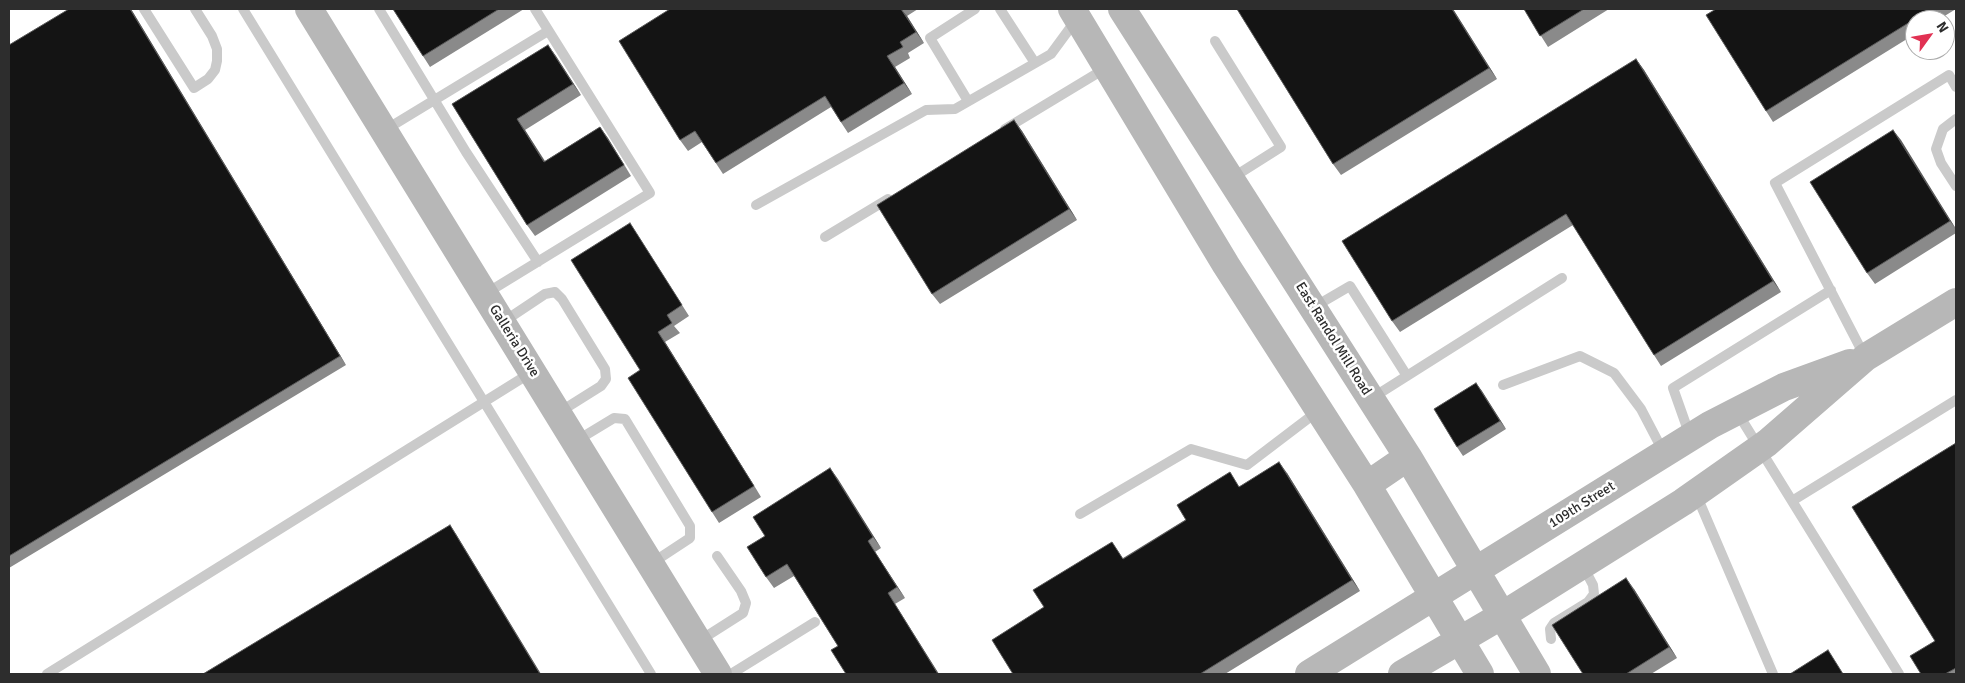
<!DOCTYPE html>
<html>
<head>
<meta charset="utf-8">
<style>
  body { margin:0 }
  #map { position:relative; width:1965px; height:683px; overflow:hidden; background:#fff; font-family:Signika,sans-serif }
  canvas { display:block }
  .frame { position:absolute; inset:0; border:10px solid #2d2d2d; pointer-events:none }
  .north { position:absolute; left:1905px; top:10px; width:50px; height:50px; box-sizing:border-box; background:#fff; border:1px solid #ababab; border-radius:50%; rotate:58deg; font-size:14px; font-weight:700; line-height:20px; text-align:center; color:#2d2d2d }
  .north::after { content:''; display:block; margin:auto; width:18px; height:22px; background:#e13153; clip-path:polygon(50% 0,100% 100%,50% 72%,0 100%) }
</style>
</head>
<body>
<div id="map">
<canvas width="1965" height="683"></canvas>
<div class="frame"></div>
<div class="north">N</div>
</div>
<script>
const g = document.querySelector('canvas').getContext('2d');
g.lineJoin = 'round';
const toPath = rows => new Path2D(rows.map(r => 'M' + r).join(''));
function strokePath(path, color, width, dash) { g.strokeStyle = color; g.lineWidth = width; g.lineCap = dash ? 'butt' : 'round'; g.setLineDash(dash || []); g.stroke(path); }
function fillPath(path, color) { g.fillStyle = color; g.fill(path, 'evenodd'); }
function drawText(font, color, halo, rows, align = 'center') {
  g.font = font + ' Signika,sans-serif'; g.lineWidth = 5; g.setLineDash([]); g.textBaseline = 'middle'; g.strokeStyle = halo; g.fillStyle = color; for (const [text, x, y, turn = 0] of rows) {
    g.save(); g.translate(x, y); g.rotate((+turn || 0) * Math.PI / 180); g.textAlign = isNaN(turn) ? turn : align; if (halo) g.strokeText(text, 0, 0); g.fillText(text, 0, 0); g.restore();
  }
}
strokePath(toPath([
  [144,9,194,88,208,79,215,70,217,61,217,49,212,36,195,9],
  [243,9,651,674],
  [379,9,466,152,538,262],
  [1000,9,1035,63],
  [1215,41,1281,147,1232,178],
  [968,101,930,38,975,9],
  [1956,119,1943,129,1936,149,1941,163,1956,186],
  [1005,129,1106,68],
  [385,130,548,31],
  [756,205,926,110,955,109,1051,54,1076,20],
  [825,237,888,199],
  [485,294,650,193,535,9],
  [1314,307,1350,286,1407,376],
  [503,322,545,294,555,292,562,299,605,369,606,379,601,386,558,413],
  [1865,357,1775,183,1949,75,1956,87],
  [1503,385,1580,356,1614,373,1641,409,1664,453],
  [1372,398,1562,278],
  [1737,412,1899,674],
  [1690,436,1673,388,1831,290],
  [576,441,614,418,625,419,690,526,690,538,652,563],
  [1696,494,1773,674],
  [1792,501,1956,400],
  [1080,514,1191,449,1247,465,1318,411],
  [1551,639,1550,629,1554,623,1588,602,1594,594,1593,585,1583,566],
  [699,641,743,613,746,603,741,591,717,556],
  [47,674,532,372],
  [731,674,815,622]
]), '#cacaca', 10);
strokePath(toPath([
  [309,9,718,674],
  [1072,9,1226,265,1367,485,1480,674],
  [1122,9,1408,457,1537,674],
  [1367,485,1408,457],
  [1309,674,1710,425,1784,387,1850,363],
  [1402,674,1501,616,1683,502,1767,443,1866,357,1956,302]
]), '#b7b7b7', 28);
fillPath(toPath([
  [131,9,346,365,9,568,9,45],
  [393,9,524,9,430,67],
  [670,9,918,9,907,16,924,43,908,53,910,58,895,67,912,94,848,133,831,107,723,174,702,142,688,151,680,140],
  [1237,9,1453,9,1497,79,1341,175,1333,164],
  [1524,9,1609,9,1548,47],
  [1716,9,1956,9,1938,20,1915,20,1915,34,1773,122,1766,111],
  [548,45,581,95,525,130,545,161,600,127,631,176,535,236,527,225,452,104],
  [1636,59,1644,70,1781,292,1661,366,1654,355,1573,225,1400,332,1392,321],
  [1014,120,1022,131,1077,220,940,304,932,294],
  [1893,130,1956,229,1956,233,1875,284,1867,273],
  [637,234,689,316,674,326,680,333,665,342,761,497,719,523,712,512,640,370],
  [1476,383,1506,429,1463,456,1457,447],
  [1956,443,1956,674,1921,674,1935,641],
  [830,468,881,548,875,552,905,598,895,604,838,646,794,576,774,588,766,577,765,536],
  [1287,473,1360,591,1225,674,1013,674,1123,558,1240,486],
  [1634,589,1677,658,1651,674,1583,674]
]), '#8a8a8a');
fillPath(toPath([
  [130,9,131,9,346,365,340,356],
  [901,9,907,16,924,43,916,32],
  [1452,9,1453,9,1497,79,1489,68],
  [548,45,556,56,581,95,573,84],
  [887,56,895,67,912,94,904,83],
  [1636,59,1644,70,1781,292,1773,281],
  [517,119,525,130,552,173,544,162],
  [1014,120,1022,131,1077,220,1069,209],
  [600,127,608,138,631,176,624,165],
  [1893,130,1901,140,1956,229,1950,221],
  [658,332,665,342,761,497,754,486],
  [1476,383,1482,391,1506,429,1500,421],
  [1279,462,1287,473,1360,591,1352,580],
  [830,468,838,479,881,548,873,537],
  [450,525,456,534,541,674,540,674],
  [868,541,875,552,905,598,897,587],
  [1626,578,1634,589,1677,658,1669,647],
  [888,593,895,604,939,674,938,674]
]), '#5a5a5a');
const building = toPath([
  [69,9,130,9,340,356,9,556,9,45,69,9],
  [393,9,499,9,423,56,393,9],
  [670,9,901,9,916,32,900,42,903,47,887,56,904,83,841,122,825,96,716,163,695,131,680,140,619,41,670,9],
  [1237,9,1452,9,1489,68,1333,164,1237,9],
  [1524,9,1584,9,1540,36,1524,9],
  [1716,9,1931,9,1766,111,1706,15,1716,9],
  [548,45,573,84,517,119,544,162,600,127,624,165,527,225,452,104,548,45],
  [1636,59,1773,281,1654,355,1566,214,1392,321,1342,241,1636,59],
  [1014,120,1069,209,932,294,877,205,1014,120],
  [1893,130,1950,221,1867,273,1810,182,1893,130],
  [630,223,682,305,667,315,672,323,658,332,754,486,712,512,628,378,640,370,571,260,630,223],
  [1476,383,1500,421,1457,447,1434,409,1476,383],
  [1956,443,1956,668,1945,674,1921,674,1910,656,1935,641,1852,507,1956,443],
  [1279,462,1352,580,1200,674,1013,674,992,640,1044,607,1033,590,1112,542,1123,559,1186,520,1177,505,1230,472,1239,487,1279,462],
  [830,468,873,537,868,541,897,587,888,593,938,674,846,674,831,650,838,646,787,564,766,577,747,547,765,536,753,517,830,468],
  [450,525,540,674,203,674,450,525],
  [1626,578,1669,647,1626,674,1583,674,1552,625,1626,578],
  [1828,650,1843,674,1790,674,1828,650]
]);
fillPath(building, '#141414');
strokePath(building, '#5a5a5a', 1);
drawText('14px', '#2d2d2d', '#fff', [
  ["East Randol Mill Road",1333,339,58],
  ["Galleria Drive",514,341,58],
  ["109th Street",1582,505,-32]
]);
</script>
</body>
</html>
